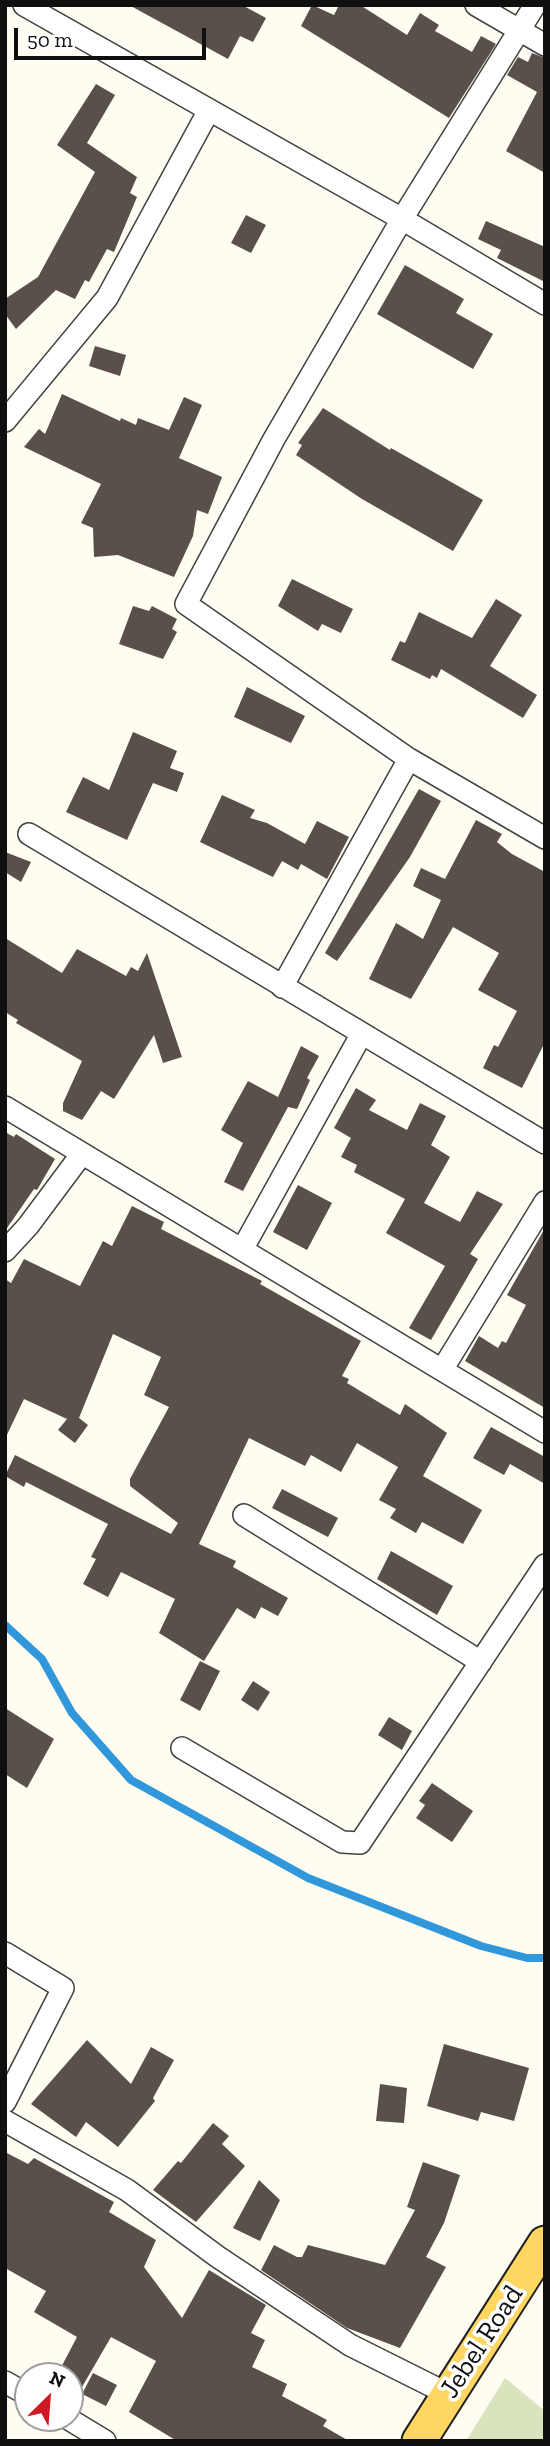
<!DOCTYPE html>
<html>
<head>
<meta charset="utf-8">
<style>
  body { margin:0 }
  #map { position:relative; width:550px; height:2446px; overflow:hidden; background:#fffcf1; font-family:"Zilla Slab",serif }
  canvas { display:block }
  .frame { position:absolute; inset:0; border:7px solid #0f0f0f; pointer-events:none }
  .north { position:absolute; left:14px; top:2362px; width:70px; height:70px; box-sizing:border-box; background:#fff; border:2px solid #9f9f9f; border-radius:50%; rotate:25deg; font-size:19px; font-weight:700; line-height:28px; text-align:center; color:#0f0f0f }
  .north::after { content:''; display:block; margin:auto; width:24px; height:32px; background:#cd1924; clip-path:polygon(50% 0,100% 100%,50% 72%,0 100%) }
  .scale { position:absolute; left:14px; top:28px; width:192px; height:32px; box-sizing:border-box; border:4px solid #0f0f0f; border-top:0; padding-left:9px; font-size:21px; line-height:24px; white-space:nowrap; color:#0f0f0f; -webkit-text-stroke:5px #fff; paint-order:stroke }
</style>
</head>
<body>
<div id="map">
<canvas width="550" height="2446"></canvas>
<div class="frame"></div>
<div class="north">N</div>
<div class="scale">50 m</div>
</div>
<script>
const g = document.querySelector('canvas').getContext('2d');
g.lineJoin = 'round';
function fillPath(path, color) { g.fillStyle = color; g.fill(path, 'evenodd'); }
const toPath = rows => new Path2D(rows.map(r => 'M' + r).join(''));
function strokePath(path, color, width, dash) { g.strokeStyle = color; g.lineWidth = width; g.lineCap = dash ? 'butt' : 'round'; g.setLineDash(dash || []); g.stroke(path); }
function drawText(font, color, halo, rows, align = 'center') {
  g.font = font + ' "Zilla Slab",serif'; g.lineWidth = 7; g.setLineDash([]); g.textBaseline = 'middle'; g.strokeStyle = halo; g.fillStyle = color; for (const [text, x, y, turn = 0] of rows) {
    g.save(); g.translate(x, y); g.rotate((+turn || 0) * Math.PI / 180); g.textAlign = isNaN(turn) ? turn : align; if (halo) g.strokeText(text, 0, 0); g.fillText(text, 0, 0); g.restore();
  }
}
fillPath(toPath([
  [505,2378,545,2411,545,2441,466,2441]
]), '#d9e4bf');
strokePath(toPath([
  [5,1625,42,1659,72,1713,131,1780,308,1878,481,1946,527,1958,545,1958]
]), '#3098da', 8);
fillPath(toPath([
  [129,5,242,5,266,18,253,42,240,36,228,59],
  [312,5,334,15,339,5,360,5,407,35,420,13,439,25,435,31,472,52,481,36,496,44,449,118,301,26],
  [532,53,545,58,545,173,506,151,537,92,507,75,518,57,528,62],
  [96,84,115,95,87,143,137,177,130,193,137,197,114,252,107,249,89,282,85,280,75,299,56,290,16,329,5,314,5,299,38,277,95,172,57,145],
  [246,215,266,225,251,253,231,243],
  [486,221,545,247,545,282,497,258,501,250,478,239],
  [405,265,464,299,456,313,493,334,473,369,377,314],
  [95,346,126,355,120,376,89,366],
  [62,394,120,421,121,418,136,425,138,418,169,430,184,397,202,405,179,458,222,477,208,514,197,510,193,536,174,577,118,555,94,557,93,528,81,523,101,484,24,447,39,429,45,434],
  [323,408,390,450,391,448,483,500,453,551,362,499,296,455,302,445,298,443],
  [292,579,353,609,341,633,322,624,318,631,278,606],
  [496,599,522,615,490,666,537,695,523,718,441,669,437,678,432,675,430,679,391,660,400,641,405,643,419,612,472,638],
  [133,606,149,611,152,606,177,619,172,629,177,632,163,659,119,644],
  [247,687,305,716,291,743,234,717],
  [133,732,177,751,170,768,184,773,177,792,153,783,127,840,66,812,83,777,109,790],
  [419,789,441,801,410,857,337,961,325,953],
  [222,795,255,810,250,818,267,823,305,844,317,821,349,837,327,879,301,864,298,870,282,861,273,877,200,842],
  [476,820,502,834,497,842,512,854,545,872,545,1042,522,1088,483,1068,494,1045,498,1047,517,1011,478,990,499,953,453,927,411,999,369,979,396,923,423,939,441,900,413,886,421,868,445,879],
  [5,852,31,862,21,882,5,872],
  [5,938,62,973,77,949,126,976,131,967,138,971,147,953,182,1057,163,1063,154,1035,114,1099,101,1091,82,1120,63,1111,63,1103,82,1061,16,1023,18,1020,5,1012],
  [301,1046,319,1056,307,1078,310,1080,297,1109,288,1107,243,1191,224,1182,243,1143,221,1130,248,1081,278,1097],
  [356,1088,376,1100,369,1110,407,1130,420,1103,446,1116,431,1145,450,1157,424,1203,460,1222,477,1191,503,1204,470,1254,478,1259,431,1340,409,1328,445,1266,386,1233,405,1199,354,1172,357,1165,341,1157,351,1138,334,1128],
  [5,1132,14,1137,16,1134,55,1159,37,1190,34,1189,5,1231],
  [298,1185,332,1203,307,1250,273,1232],
  [132,1206,164,1222,161,1229,262,1281,260,1284,361,1341,342,1376,349,1379,347,1383,400,1415,405,1404,447,1433,423,1476,482,1510,463,1544,422,1522,416,1533,390,1518,396,1509,379,1500,398,1467,357,1443,341,1472,311,1455,305,1466,249,1438,199,1544,236,1561,233,1567,288,1598,278,1616,261,1607,255,1619,237,1608,204,1661,159,1633,175,1599,121,1572,108,1597,83,1584,96,1559,91,1557,108,1524,26,1482,24,1487,5,1476,15,1455,171,1534,178,1523,130,1486,130,1479,169,1407,144,1395,161,1357,113,1334,79,1418,88,1425,75,1443,58,1430,67,1419,24,1399,5,1439,5,1279,11,1283,24,1259,80,1286,103,1241,112,1246],
  [545,1228,545,1408,465,1361,479,1336,498,1348,502,1341,506,1343,526,1305,507,1295],
  [491,1427,545,1457,545,1484,510,1464,504,1475,473,1458],
  [282,1489,338,1518,328,1537,272,1508],
  [391,1551,453,1586,437,1615,377,1579],
  [200,1661,220,1671,200,1711,180,1700],
  [253,1681,270,1692,258,1711,241,1700],
  [5,1708,54,1739,27,1788,5,1774],
  [389,1717,412,1731,402,1750,378,1735],
  [432,1783,473,1811,452,1842,416,1818,425,1805,419,1801],
  [87,2040,131,2084,151,2047,174,2060,153,2098,155,2101,118,2147,86,2122,76,2137,31,2104],
  [444,2044,529,2068,514,2121,481,2112,478,2121,427,2106],
  [380,2084,407,2088,404,2123,376,2121],
  [213,2123,229,2136,222,2144,245,2166,196,2222,153,2190,178,2161,181,2163],
  [5,2152,28,2164,34,2158,114,2202,109,2212,156,2240,144,2267,182,2318,209,2270,266,2305,251,2333,265,2340,252,2367,287,2384,282,2396,327,2420,323,2426,349,2441,177,2441,129,2412,156,2361,111,2337,82,2387,70,2381,70,2376,57,2375,77,2337,34,2312,46,2291,5,2268],
  [423,2162,460,2175,444,2223,426,2257,446,2267,400,2348,347,2328,261,2270,274,2245,297,2257,302,2257,308,2245,385,2265,415,2210,407,2207],
  [259,2180,280,2200,260,2241,233,2228],
  [93,2373,117,2385,106,2406,82,2394]
]), '#59504a');
const street = toPath([
  [24,5,402,219,545,304],
  [476,5,545,45],
  [535,5,402,219,274,439,186,604,409,759,545,838],
  [5,421,107,298,208,112],
  [29,834,545,1143],
  [282,987,409,759],
  [5,1107,545,1432],
  [243,1248,361,1035],
  [5,1251,28,1226,81,1155],
  [442,1370,545,1202],
  [244,1515,481,1662],
  [182,1748,342,1842,360,1843,545,1565],
  [5,1953,63,1988,5,2102],
  [5,2121,127,2190,218,2257,350,2345,448,2394],
  [5,2382,28,2395],
  [67,2418,105,2441]
]);
const primary = toPath([
  [419,2441,545,2243]
]);
strokePath(street, '#424242', 24);
strokePath(primary, '#202020', 37);
strokePath(street, '#fff', 21);
strokePath(primary, '#ffd661', 33);
drawText('28px', '#0f0f0f', '#fff', [
  ["Jebel Road",482,2342,-57]
]);
</script>
</body>
</html>
